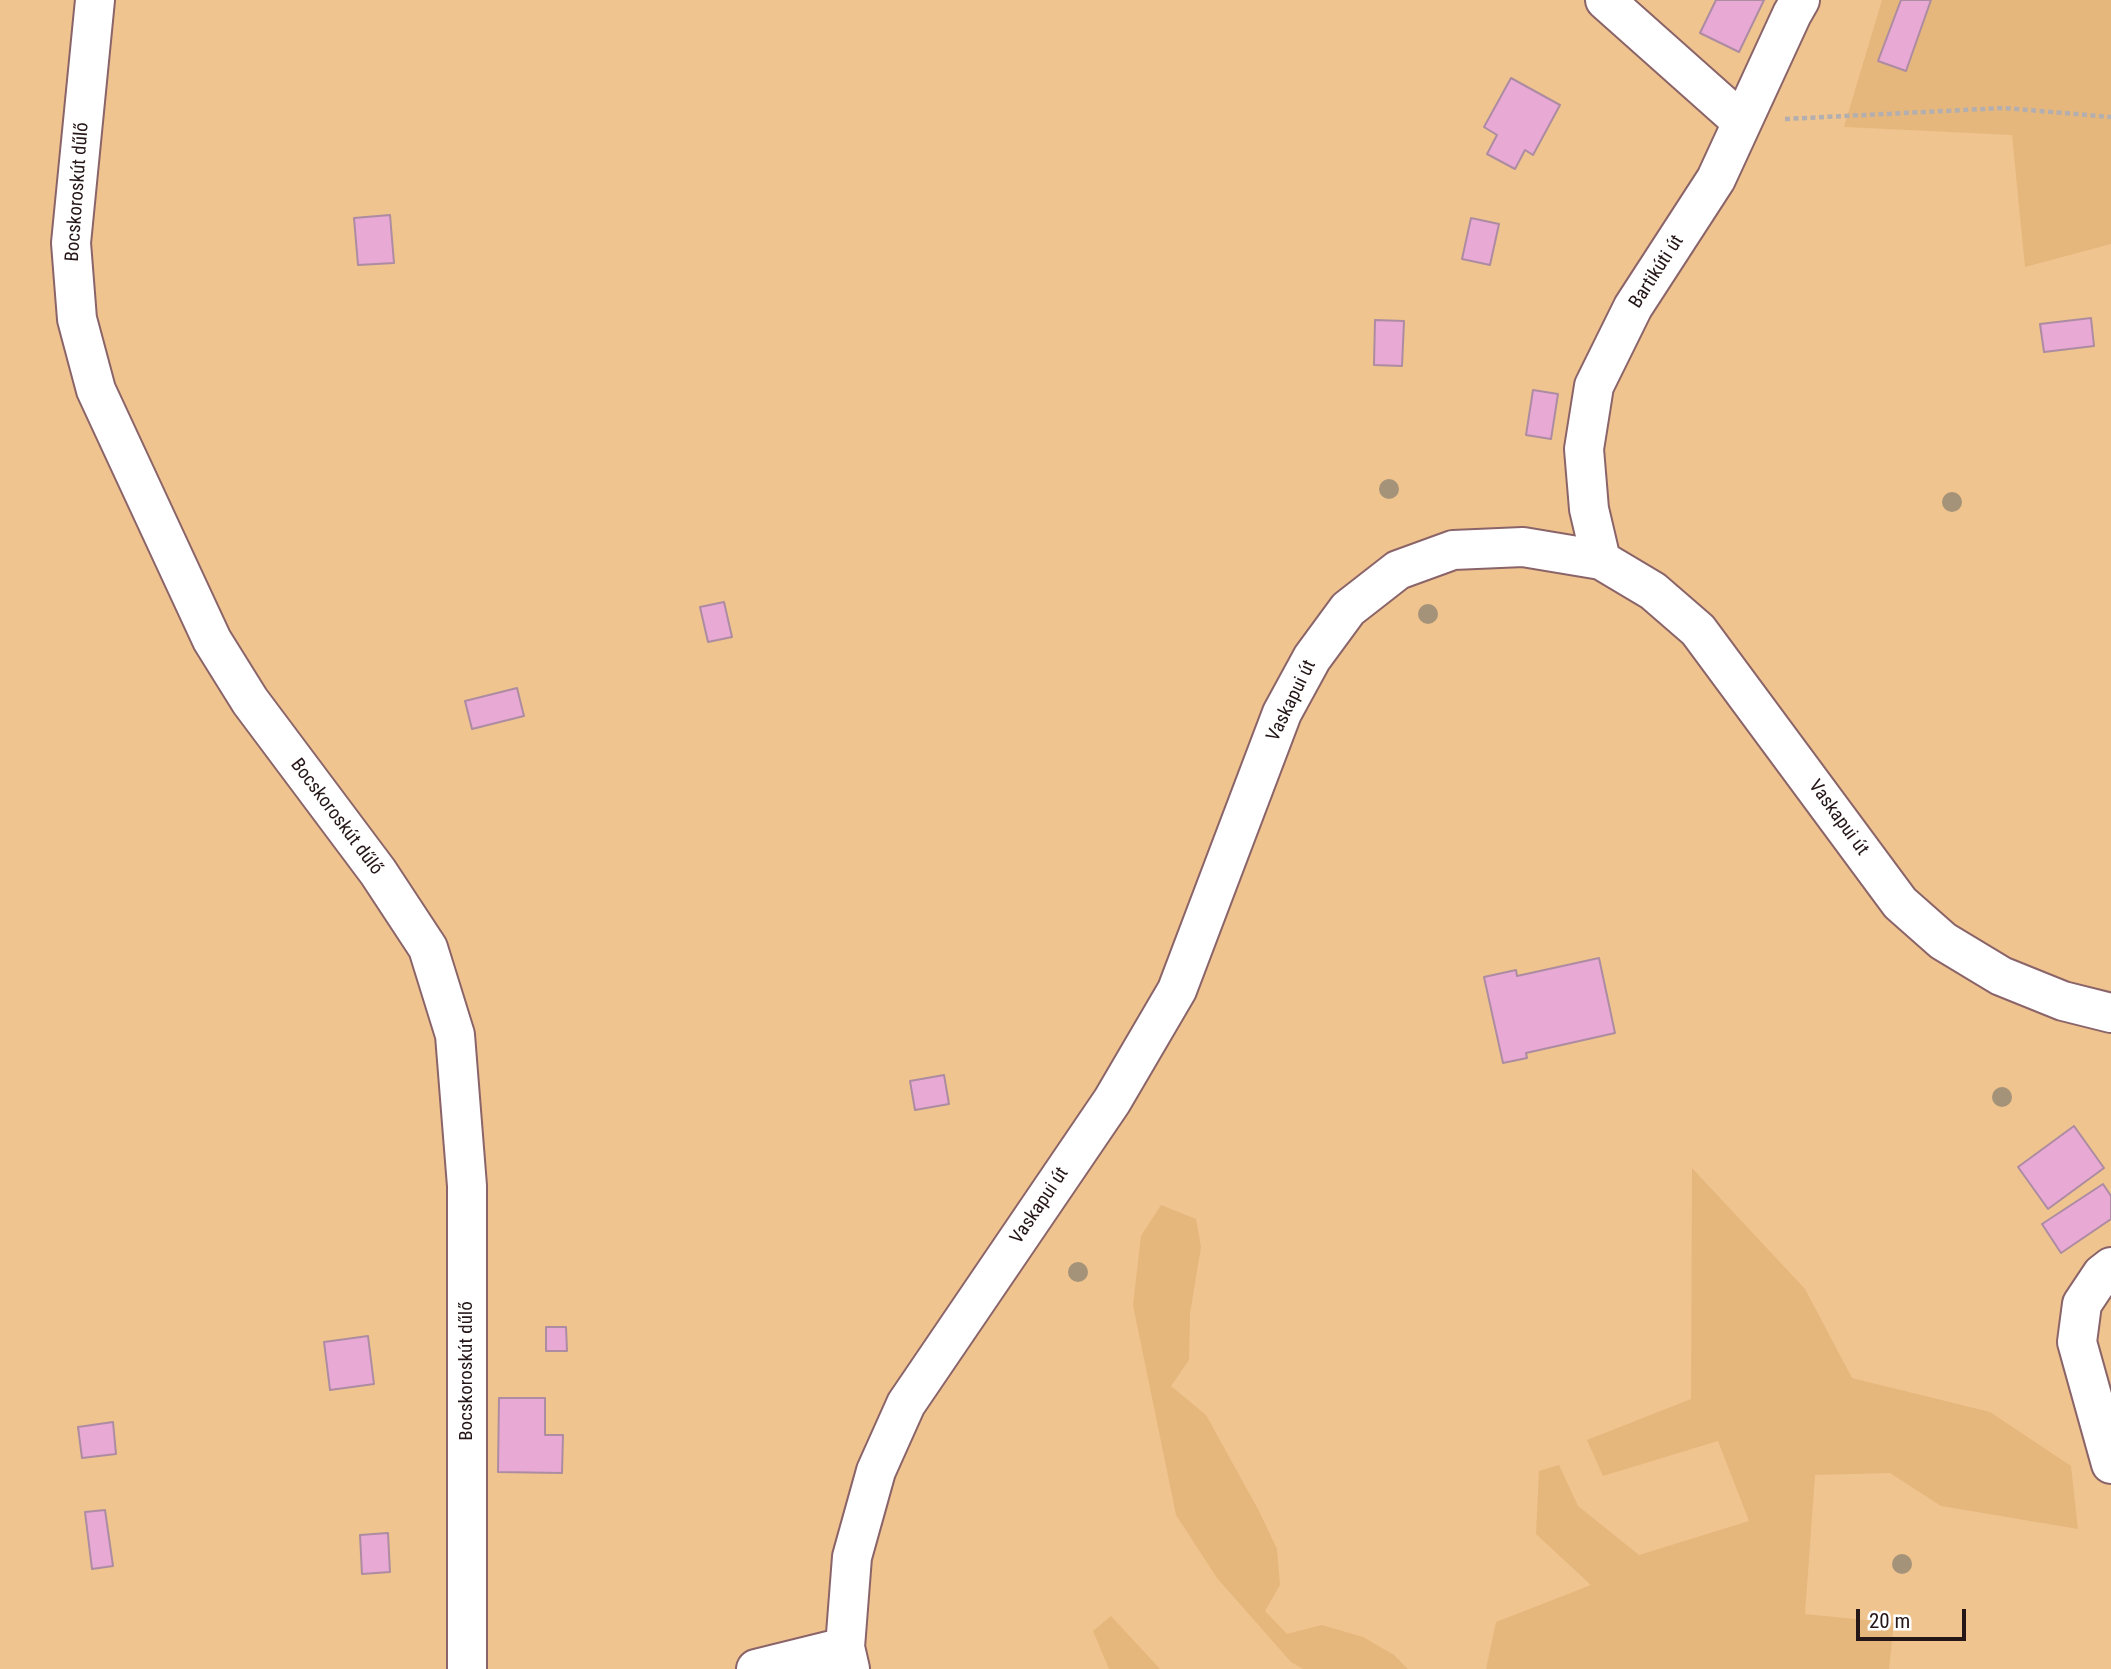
<!DOCTYPE html>
<html>
<head>
<meta charset="utf-8">
<style>
  body { margin:0 }
  #map { position:relative; width:2111px; height:1669px; overflow:hidden; background:#f9f9f9; font-family:"Roboto Condensed",sans-serif }
  canvas { display:block }
  .scale { position:absolute; left:1856px; top:1609px; width:110px; height:32px; box-sizing:border-box; border:4px solid #251618; border-top:0; padding-left:9px; font-size:21px; line-height:24px; white-space:nowrap; color:#251618; -webkit-text-stroke:5px #fff; paint-order:stroke }
</style>
</head>
<body>
<div id="map">
<canvas width="2111" height="1669"></canvas>
<div class="scale">20 m</div>
</div>
<script>
const g = document.querySelector('canvas').getContext('2d');
g.lineJoin = 'round';
function fillPath(path, color) { g.fillStyle = color; g.fill(path, 'evenodd'); }
const toPath = rows => new Path2D(rows.map(r => 'M' + r).join(''));
function strokePath(path, color, width, dash) { g.strokeStyle = color; g.lineWidth = width; g.lineCap = dash ? 'butt' : 'round'; g.setLineDash(dash || []); g.stroke(path); }
function drawText(font, color, halo, rows, align = 'center') {
  g.font = font + ' "Roboto Condensed",sans-serif'; g.lineWidth = 5; g.setLineDash([]); g.textBaseline = 'middle'; g.strokeStyle = halo; g.fillStyle = color; for (const [text, x, y, turn = 0] of rows) {
    g.save(); g.translate(x, y); g.rotate((+turn || 0) * Math.PI / 180); g.textAlign = isNaN(turn) ? turn : align; if (halo) g.strokeText(text, 0, 0); g.fillText(text, 0, 0); g.restore();
  }
}
fillPath(toPath([
  [0,0,2111,0,2111,1669,0,1669]
]), '#efc48f');
fillPath(toPath([
  [1882,0,2111,0,2111,244,2025,267,2012,135,1844,127],
  [1692,1168,1805,1289,1852,1378,1990,1412,2071,1466,2078,1529,1941,1506,1890,1473,1815,1475,1805,1614,1894,1623,1889,1669,1486,1669,1496,1622,1591,1585,1536,1534,1539,1471,1559,1465,1578,1506,1639,1555,1749,1521,1718,1441,1603,1476,1587,1440,1691,1399],
  [1161,1205,1196,1219,1201,1247,1190,1314,1189,1360,1171,1386,1206,1415,1259,1511,1277,1549,1280,1585,1265,1611,1287,1634,1322,1625,1363,1637,1394,1655,1408,1669,1303,1669,1291,1662,1217,1578,1176,1515,1133,1305,1141,1236],
  [1111,1616,1160,1669,1109,1669,1093,1631]
]), '#e6b77c');
const building = toPath([
  [1716,0,1764,0,1739,52,1700,33,1716,0],
  [1901,0,1931,0,1906,71,1878,61,1901,0],
  [1511,78,1560,105,1533,155,1525,150,1515,169,1487,154,1497,135,1484,127,1511,78],
  [390,215,394,263,358,265,354,218,390,215],
  [1471,218,1499,224,1490,265,1462,259,1471,218],
  [2091,318,2094,346,2044,352,2040,324,2091,318],
  [1375,320,1404,321,1402,366,1374,365,1375,320],
  [1533,390,1558,394,1551,439,1526,435,1533,390],
  [724,602,732,637,708,642,700,607,724,602],
  [517,688,524,716,472,729,465,701,517,688],
  [1599,958,1615,1033,1526,1053,1527,1058,1503,1063,1484,977,1516,970,1517,976,1599,958],
  [944,1075,949,1104,915,1110,910,1081,944,1075],
  [2074,1126,2104,1168,2048,1209,2018,1167,2074,1126],
  [2103,1184,2111,1196,2111,1219,2061,1253,2042,1224,2103,1184],
  [546,1327,566,1327,567,1351,546,1351,546,1327],
  [368,1336,374,1384,330,1390,324,1342,368,1336],
  [499,1398,545,1398,545,1435,563,1435,562,1473,498,1472,499,1398],
  [113,1422,116,1454,82,1458,78,1427,113,1422],
  [105,1510,113,1566,92,1569,85,1512,105,1510],
  [388,1533,390,1572,362,1574,360,1535,388,1533]
]);
fillPath(building, '#e9a9d5');
strokePath(building, '#ad8ca2', 2);
const street = toPath([
  [95,0,71,243,77,319,96,390,212,640,250,701,378,872,428,948,455,1035,467,1186,467,1669],
  [1605,0,1742,122],
  [1601,560,1589,509,1584,449,1594,386,1633,307,1716,179,1792,14,1800,0],
  [2111,1267,2102,1274,2082,1304,2077,1342,2111,1464],
  [756,1669,845,1647],
  [850,1669,845,1647,852,1557,876,1471,906,1404,1112,1101,1177,990,1282,713,1312,658,1348,609,1398,570,1453,550,1523,547,1601,560,1653,591,1698,630,1900,903,1943,941,2001,976,2063,1001,2111,1013]
]);
strokePath(street, '#8a6469', 42);
strokePath(toPath([
  [1785,119,2004,108,2111,117]
]), '#b3aeaf', 4.5, [5, 3.5]);
strokePath(street, '#fff', 38);
g.fillStyle = '#a49379';
for (const [x, y] of [
  [1389,489],
  [1952,502],
  [1428,614],
  [2002,1097],
  [1078,1272],
  [1902,1564]
]) { g.beginPath(); g.arc(x, y, 10, 0, 2 * Math.PI); g.fill(); }
drawText('19px', '#251618', '#fff', [
  ["Bocskoroskút dűlő",78,192,-86],
  ["Bartikúti út",1657,272,-57],
  ["Vaskapui út",1292,701,-64],
  ["Bocskoroskút dűlő",336,817,53],
  ["Vaskapui út",1838,818,54],
  ["Vaskapui út",1040,1206,-56],
  ["Bocskoroskút dűlő",467,1371,-90]
]);
</script>
</body>
</html>
